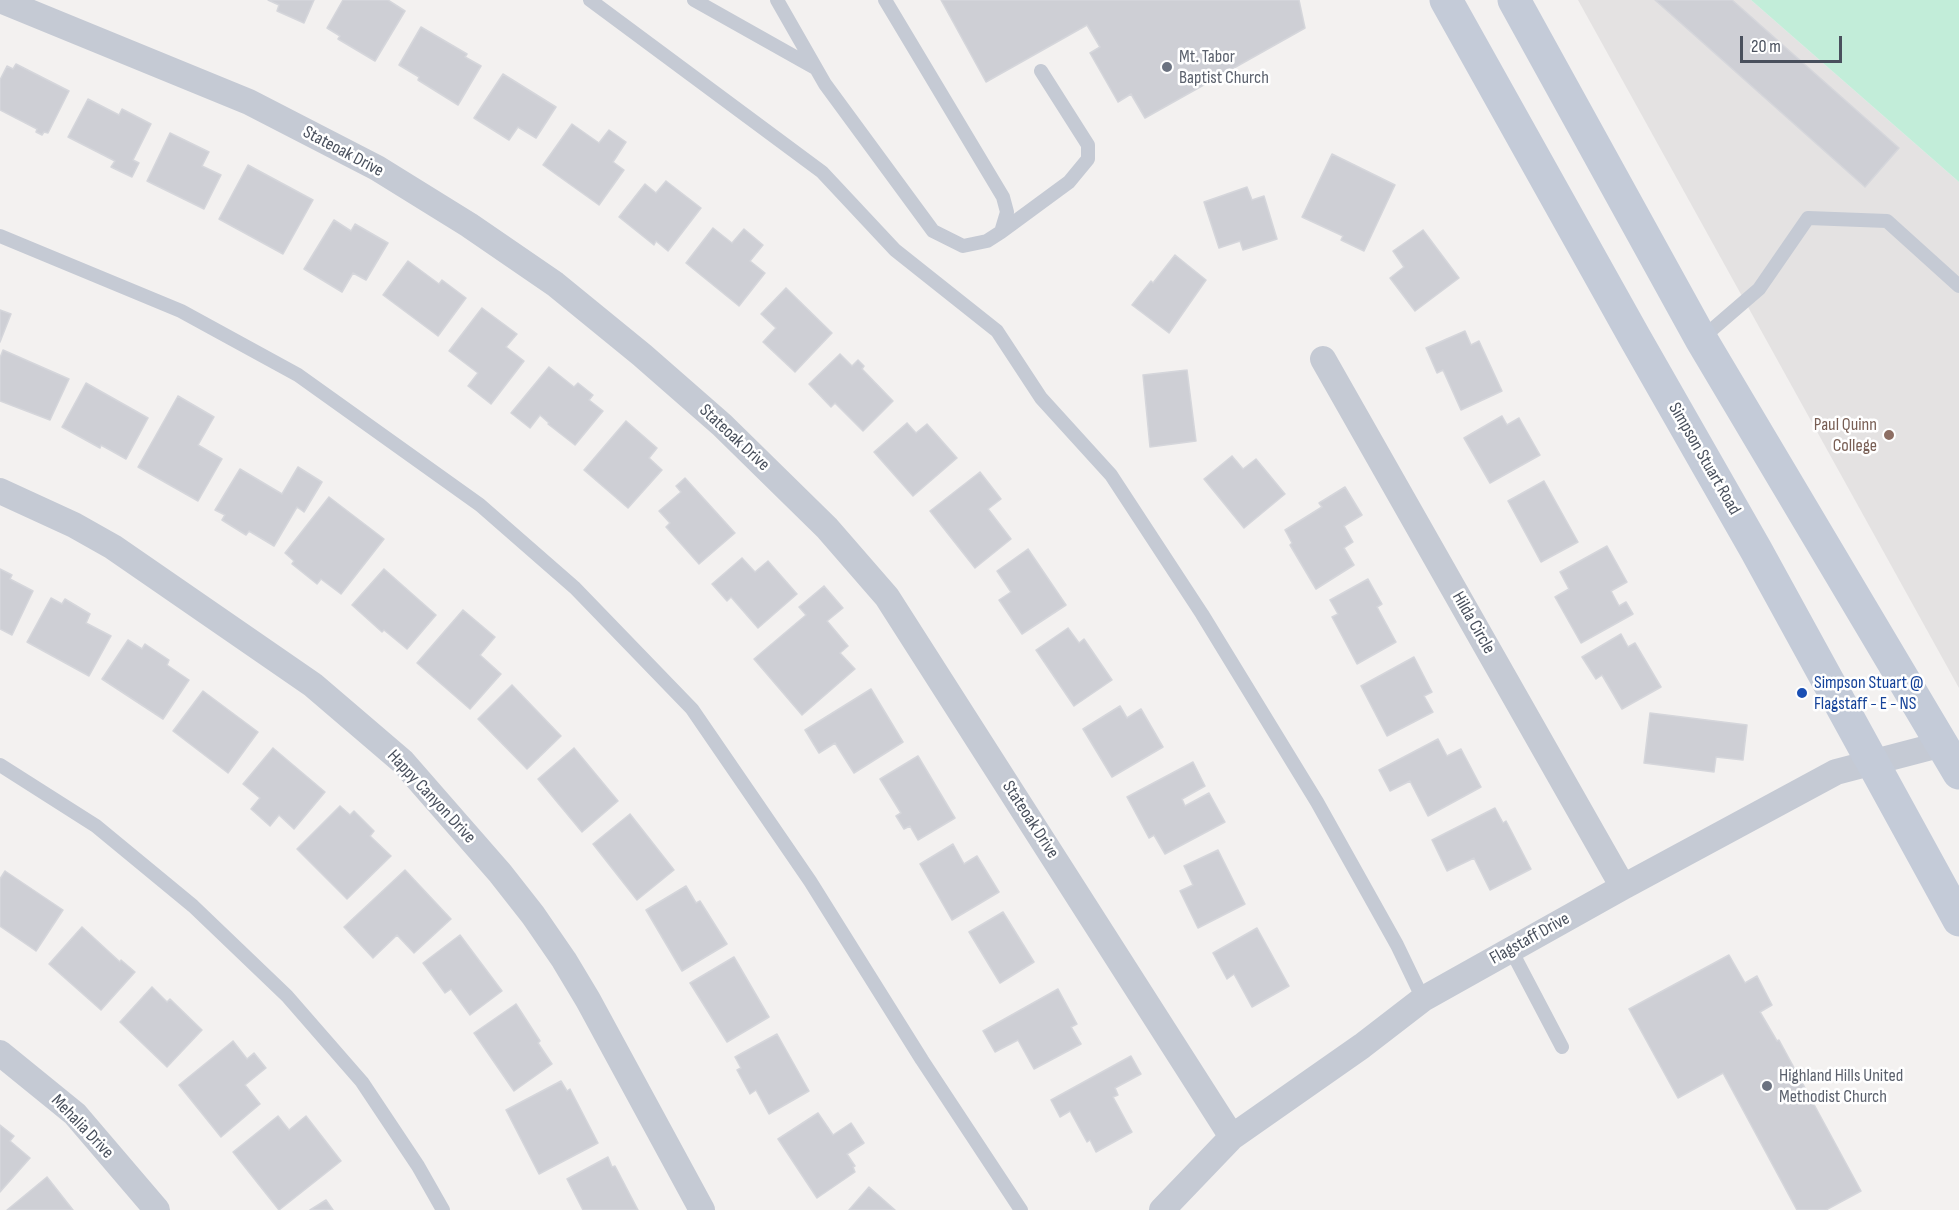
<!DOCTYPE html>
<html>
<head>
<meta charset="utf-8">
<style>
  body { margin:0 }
  #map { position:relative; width:1959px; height:1210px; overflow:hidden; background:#f3f1f0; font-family:"Sofia Sans Condensed",sans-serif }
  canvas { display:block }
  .scale { position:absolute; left:1740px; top:36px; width:102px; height:27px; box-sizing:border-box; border:3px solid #49505d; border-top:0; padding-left:8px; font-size:18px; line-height:21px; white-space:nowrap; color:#49505d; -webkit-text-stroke:4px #fff; paint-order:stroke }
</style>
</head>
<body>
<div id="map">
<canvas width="1959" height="1210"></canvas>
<div class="scale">20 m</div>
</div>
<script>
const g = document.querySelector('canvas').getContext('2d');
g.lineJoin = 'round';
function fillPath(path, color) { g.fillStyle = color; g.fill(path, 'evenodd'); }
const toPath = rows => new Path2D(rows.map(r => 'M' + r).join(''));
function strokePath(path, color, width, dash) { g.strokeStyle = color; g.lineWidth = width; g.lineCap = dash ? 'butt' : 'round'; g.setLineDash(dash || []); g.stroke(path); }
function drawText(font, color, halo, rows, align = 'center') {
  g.font = font + ' "Sofia Sans Condensed",sans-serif'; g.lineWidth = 5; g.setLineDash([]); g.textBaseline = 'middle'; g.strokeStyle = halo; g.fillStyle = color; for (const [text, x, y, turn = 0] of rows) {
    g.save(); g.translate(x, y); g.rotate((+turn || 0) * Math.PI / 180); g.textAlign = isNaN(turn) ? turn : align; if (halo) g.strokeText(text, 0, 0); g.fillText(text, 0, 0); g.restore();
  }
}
fillPath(toPath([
  [1578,0,1751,0,1959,182,1959,688]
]), '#e4e2e2');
fillPath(toPath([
  [1751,0,1959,0,1959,182]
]), '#c2edd9');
const building = toPath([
  [268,0,314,0,304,23,277,11,279,5,268,0],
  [343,0,388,0,405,11,375,61,338,39,340,36,327,28,343,0],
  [941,0,1299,0,1305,28,1145,118,1131,94,1118,102,1090,53,1100,47,1087,25,986,82,941,0],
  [1655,0,1732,0,1899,148,1865,187,1655,0],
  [421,27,467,54,465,57,481,66,458,105,418,80,419,77,399,65,421,27],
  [16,64,69,91,48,133,44,132,42,135,36,132,37,129,0,110,0,80,7,66,13,69,16,64],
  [503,74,556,107,536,138,518,127,509,140,474,118,503,74],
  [88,99,119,115,122,109,151,124,133,160,139,163,132,177,111,167,115,161,68,137,88,99],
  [572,124,599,143,609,130,626,142,613,162,624,170,599,205,543,165,572,124],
  [170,133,209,152,202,166,221,175,204,209,147,181,170,133],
  [1332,154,1395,185,1364,251,1341,240,1343,236,1302,217,1332,154],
  [248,165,313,200,283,254,219,219,248,165],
  [666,181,701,208,668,251,656,241,654,245,619,217,645,184,656,193,666,181],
  [1247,187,1252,200,1264,196,1277,239,1243,250,1240,241,1219,248,1204,202,1247,187],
  [334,220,351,231,355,224,388,243,366,280,353,273,342,292,304,269,334,220],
  [713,228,732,243,744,229,763,245,750,261,765,273,739,306,686,263,713,228],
  [1423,230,1459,278,1415,311,1390,278,1404,267,1393,251,1423,230],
  [1175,255,1206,280,1169,333,1132,305,1151,281,1153,283,1175,255],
  [408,261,439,284,442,280,466,298,438,336,383,295,408,261],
  [786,288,832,333,795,372,763,342,776,328,761,314,786,288],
  [482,308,517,334,506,347,524,361,491,404,468,386,478,373,449,351,482,308],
  [0,310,11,314,0,342,0,310],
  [1465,331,1471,345,1479,341,1502,391,1461,410,1443,370,1437,373,1426,348,1465,331],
  [3,350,69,379,50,420,0,401,0,358,3,350],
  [840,354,852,366,858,360,864,366,862,369,893,401,863,431,835,403,831,407,809,384,840,354],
  [549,367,574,387,578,383,593,395,589,400,603,411,575,445,548,424,549,423,540,415,530,428,511,413,549,367],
  [1187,370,1196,441,1150,447,1143,375,1187,370],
  [86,383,148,418,126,459,101,445,100,448,62,427,86,383],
  [178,396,214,417,198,445,222,459,198,501,138,467,178,396],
  [1502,416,1507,425,1519,418,1540,455,1490,483,1464,438,1502,416],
  [626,421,657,448,649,458,662,470,628,508,584,470,626,421],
  [907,423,916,433,927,424,957,458,913,496,874,452,907,423],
  [1232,456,1243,469,1256,459,1285,494,1244,528,1204,479,1232,456],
  [298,467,322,482,304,512,297,507,274,546,249,531,246,535,222,520,225,515,215,510,240,469,282,494,298,467],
  [980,472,1001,499,988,509,1011,539,975,568,930,511,980,472],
  [685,478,735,533,699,564,666,527,670,523,659,511,681,492,676,486,685,478],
  [1544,481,1578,542,1541,562,1508,501,1544,481],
  [1345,487,1362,515,1344,526,1353,542,1344,548,1354,565,1316,589,1290,545,1292,543,1285,530,1322,507,1319,503,1345,487],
  [329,497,384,539,341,594,321,579,317,584,292,564,294,561,285,553,329,497],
  [1607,546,1627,582,1611,591,1619,606,1626,602,1633,614,1581,643,1555,597,1569,589,1560,572,1607,546],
  [1028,549,1066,605,1022,634,999,600,1011,592,997,571,1028,549],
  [742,558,755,572,768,561,797,594,758,628,731,597,727,601,712,584,742,558],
  [0,569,12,575,10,579,33,591,12,635,0,629,0,569],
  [384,569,436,615,407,649,384,630,382,632,352,605,384,569],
  [1368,579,1382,604,1377,607,1396,642,1357,664,1332,617,1338,614,1330,600,1368,579],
  [824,586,843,608,827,621,848,646,840,653,855,669,802,715,754,659,806,615,799,607,824,586],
  [51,598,62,604,65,599,90,614,86,623,111,636,89,676,27,642,51,598],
  [463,610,495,637,480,655,501,674,470,709,417,663,463,610],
  [1068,628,1079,643,1084,639,1112,680,1074,706,1036,650,1068,628],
  [1621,634,1628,647,1635,643,1661,687,1622,709,1602,675,1596,679,1582,657,1621,634],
  [128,640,142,649,145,644,169,660,167,665,189,680,163,719,102,679,128,640],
  [1414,657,1432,692,1424,696,1433,712,1387,736,1361,686,1414,657],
  [512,685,561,736,527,769,478,719,512,685],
  [871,689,903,742,854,773,835,743,819,753,805,730,871,689],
  [203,691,258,732,228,773,173,731,203,691],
  [1120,706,1127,718,1141,709,1163,747,1112,777,1083,729,1120,706],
  [1650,713,1747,725,1743,760,1716,757,1714,772,1644,763,1650,713],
  [1438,739,1447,756,1461,749,1481,787,1428,816,1410,781,1390,791,1379,770,1438,739],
  [273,748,325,792,294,829,279,815,270,826,251,809,260,798,243,784,273,748],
  [574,748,618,801,582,832,538,779,574,748],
  [918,756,955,818,918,840,910,826,904,829,896,816,901,813,880,779,918,756],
  [1193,762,1205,786,1182,799,1185,806,1209,793,1225,822,1165,854,1154,835,1149,838,1127,797,1193,762],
  [340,806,350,815,354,811,374,831,370,836,391,856,347,899,297,849,340,806],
  [1495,808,1503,823,1506,821,1531,869,1490,890,1474,858,1447,871,1432,840,1495,808],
  [630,814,674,870,637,900,593,844,630,814],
  [953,844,964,864,977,856,999,892,952,920,920,864,953,844],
  [1218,850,1245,904,1198,928,1180,891,1193,885,1184,866,1218,850],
  [405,870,451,919,414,953,397,935,373,958,344,927,405,870],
  [5,871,63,910,36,951,0,926,0,879,5,871],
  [686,886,696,903,700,901,727,944,682,971,646,910,686,886],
  [1003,912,1034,962,1000,983,969,932,1003,912],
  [82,927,120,962,121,960,135,972,101,1010,49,964,82,927],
  [1257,928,1289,986,1252,1007,1234,974,1227,979,1213,953,1257,928],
  [460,935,502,991,470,1015,451,989,445,993,423,963,460,935],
  [1729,955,1745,983,1757,976,1772,1005,1760,1012,1777,1041,1779,1040,1861,1191,1826,1210,1797,1210,1723,1073,1678,1098,1629,1009,1729,955],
  [734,957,769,1017,727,1042,690,983,734,957],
  [152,987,167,1002,170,999,202,1030,167,1067,120,1022,152,987],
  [1058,989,1077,1024,1071,1027,1081,1044,1034,1069,1018,1040,995,1052,983,1031,1058,989],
  [516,1004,540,1041,538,1043,552,1064,514,1091,474,1033,516,1004],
  [777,1034,809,1091,769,1114,756,1090,750,1094,737,1070,741,1068,735,1057,777,1034],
  [233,1041,247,1059,254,1053,266,1068,245,1085,260,1104,221,1137,179,1085,233,1041],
  [1131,1056,1141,1074,1115,1088,1118,1095,1113,1097,1132,1132,1096,1152,1090,1140,1087,1142,1070,1111,1060,1117,1051,1100,1131,1056],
  [561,1081,567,1091,570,1089,598,1143,539,1174,506,1110,561,1081],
  [818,1113,833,1135,851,1123,864,1143,847,1154,855,1166,853,1167,855,1172,817,1198,778,1139,818,1113],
  [278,1116,289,1130,306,1116,341,1161,279,1210,233,1152,278,1116],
  [0,1125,14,1136,10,1141,30,1158,0,1192,0,1125],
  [608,1157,612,1167,615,1166,638,1210,583,1210,567,1179,608,1157],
  [47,1177,73,1210,7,1210,47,1177],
  [869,1187,895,1210,849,1210,869,1187],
  [326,1200,333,1210,310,1210,326,1200]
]);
fillPath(building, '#cecfd5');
strokePath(building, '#d5d6db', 1.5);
strokePath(toPath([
  [590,0,822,172,895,250,997,331,1041,398,1111,475,1202,614,1317,802,1397,945,1423,999],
  [694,0,815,68],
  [777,0,825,84,933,231,963,246,987,241,1001,232,1007,212,1003,197,885,0],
  [1001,232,1069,182,1088,159,1088,145,1041,71],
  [0,236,181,311,298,375,480,505,575,588,692,709,810,881,922,1060,1021,1210],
  [1701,339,1759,289,1808,218,1887,221,1959,286],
  [0,765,96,826,193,906,287,996,362,1082,418,1166,443,1210],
  [1511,950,1562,1047]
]), '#c5cad4', 14);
strokePath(toPath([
  [0,0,249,102,377,168,469,225,555,284,642,355,722,425,827,528,887,597,1232,1137],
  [1323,359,1623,887],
  [0,491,74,525,113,547,313,685,403,762,500,873,533,915,564,960,588,1000,702,1210],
  [0,1053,75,1114,157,1210],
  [1162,1210,1232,1137,1362,1046,1423,999,1623,887,1836,772,1943,744]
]), '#c5cad4', 26);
strokePath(toPath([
  [1446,0,1635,338,1756,550,1959,920],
  [1514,0,1701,339,1959,773]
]), '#c4cbd8', 33);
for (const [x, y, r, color] of [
  [1167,67,6,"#6b7280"],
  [1889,435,6,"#8d6e63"],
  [1802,693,6,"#1a4fb4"],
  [1767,1086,6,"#6b7280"]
]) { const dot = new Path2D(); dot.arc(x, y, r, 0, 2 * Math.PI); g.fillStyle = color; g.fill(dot); strokePath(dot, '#fff', 2); }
drawText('18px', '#5b616d', '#fff', [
  ["Mt. Tabor",1179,57],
  ["Baptist Church",1179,78],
  ["Highland Hills United",1779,1076],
  ["Methodist Church",1779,1097]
], 'left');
drawText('18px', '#49505d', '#fff', [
  ["Stateoak Drive",343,152,28],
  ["Stateoak Drive",734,438,43],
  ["Simpson Stuart Road",1704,459,60],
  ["Hilda Circle",1473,623,60],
  ["Happy Canyon Drive",431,797,47],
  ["Stateoak Drive",1030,820,57],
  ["Flagstaff Drive",1530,939,-29],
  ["Mehalia Drive",82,1127,46]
]);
drawText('18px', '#785e54', '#fff', [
  ["Paul Quinn",1877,425],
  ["College",1877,446]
], 'right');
drawText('18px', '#164399', '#fff', [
  ["Simpson Stuart @",1814,683],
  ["Flagstaff - E - NS",1814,704]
], 'left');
</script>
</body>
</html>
